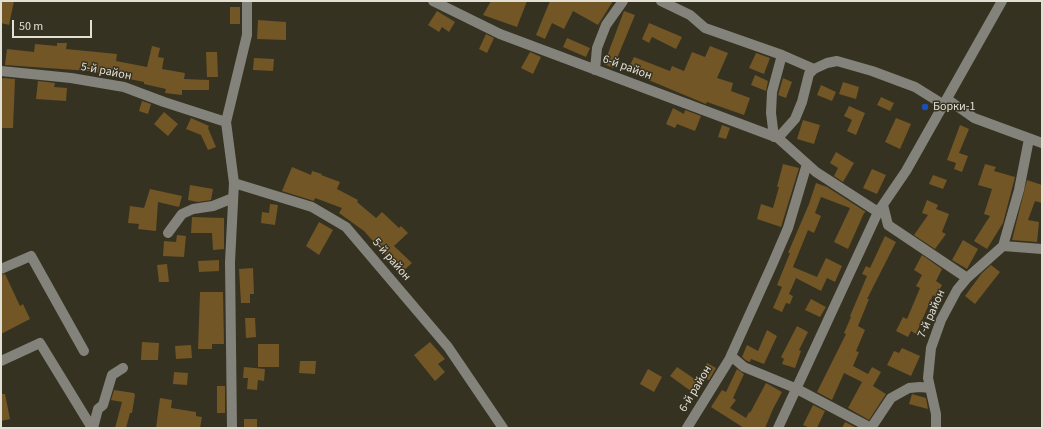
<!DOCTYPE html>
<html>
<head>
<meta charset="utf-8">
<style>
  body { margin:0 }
  #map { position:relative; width:1043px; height:429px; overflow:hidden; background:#363222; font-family:"Source Sans 3",sans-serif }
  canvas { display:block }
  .frame { position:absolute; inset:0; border:2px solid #e2dfd5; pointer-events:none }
  .scale { position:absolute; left:12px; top:20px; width:80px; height:18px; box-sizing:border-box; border:2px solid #e2dfd5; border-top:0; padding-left:5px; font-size:12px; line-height:14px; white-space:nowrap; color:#e2dfd5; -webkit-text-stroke:3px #363222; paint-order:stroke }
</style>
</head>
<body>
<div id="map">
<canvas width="1043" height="429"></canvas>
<div class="frame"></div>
<div class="scale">50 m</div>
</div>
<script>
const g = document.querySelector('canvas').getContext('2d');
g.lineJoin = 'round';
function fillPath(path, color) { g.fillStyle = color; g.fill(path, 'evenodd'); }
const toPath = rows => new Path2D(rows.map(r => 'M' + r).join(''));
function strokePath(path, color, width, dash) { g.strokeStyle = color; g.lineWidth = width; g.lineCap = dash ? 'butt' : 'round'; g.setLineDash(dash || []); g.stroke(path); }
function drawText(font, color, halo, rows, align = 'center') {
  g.font = font + ' "Source Sans 3",sans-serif'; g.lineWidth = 3; g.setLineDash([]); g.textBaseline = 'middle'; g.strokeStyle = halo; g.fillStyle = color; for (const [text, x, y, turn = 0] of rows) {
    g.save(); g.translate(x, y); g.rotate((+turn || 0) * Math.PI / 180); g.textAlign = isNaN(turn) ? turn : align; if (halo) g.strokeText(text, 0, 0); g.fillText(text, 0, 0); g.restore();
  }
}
fillPath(toPath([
  [1,1,14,1,9,25,1,23],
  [491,1,527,1,517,27,483,15],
  [550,1,613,1,598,25,573,11,564,29,552,23,545,39,536,35],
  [230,7,240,7,240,24,230,24],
  [437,11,455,22,449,32,442,27,439,32,428,25],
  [624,11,635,15,613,68,604,64],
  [258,20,286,22,286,40,257,39],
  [649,23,682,37,676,49,652,37,649,43,642,39],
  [486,34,494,38,487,53,479,49],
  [567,38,590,48,586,57,563,47],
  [57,43,67,43,66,49,117,54,116,61,147,67,152,46,160,48,158,57,164,58,162,69,185,73,184,79,209,80,209,90,182,90,182,95,165,93,166,89,144,84,144,82,90,71,5,65,7,49,34,52,35,44,57,46],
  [710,46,728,53,717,78,733,83,731,91,750,98,744,115,707,102,706,104,627,71,634,57,670,71,672,66,684,71,692,52,705,57],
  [206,52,217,52,218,77,207,77],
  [530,52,541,57,533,74,521,68],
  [756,53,770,58,764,74,749,68],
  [254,58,274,59,273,71,253,70],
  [755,75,768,81,766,91,751,85],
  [3,78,15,79,13,128,1,128,1,80],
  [783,78,792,82,786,98,778,95],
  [38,81,55,83,54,87,67,88,66,101,36,99],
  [843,82,859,87,856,99,839,94],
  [821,85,836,92,832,101,817,95],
  [881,97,894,103,890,111,877,105],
  [142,101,151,104,148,114,139,111],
  [849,106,865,113,856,135,847,131,852,120,844,116],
  [673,108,684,114,685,110,701,116,695,131,677,124,675,128,666,124],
  [164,112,178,124,168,136,154,124],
  [191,118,209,126,208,128,216,147,208,150,201,135,186,129],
  [896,118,911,124,900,149,885,142],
  [803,120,820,125,814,144,797,139],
  [722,125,730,128,726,139,718,137],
  [960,125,969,129,959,153,968,156,962,172,954,169,956,163,947,160],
  [836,152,854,163,843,182,834,176,838,168,830,163],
  [783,164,799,168,781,227,757,219,761,204,773,208,779,187,777,187],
  [985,164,996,167,994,171,1015,177,1003,223,987,249,974,241,990,216,984,214,992,189,978,185],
  [292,167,311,175,312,171,322,174,321,175,340,182,337,189,358,200,357,202,376,218,382,212,399,228,401,226,408,233,394,246,412,263,400,274,386,260,388,258,364,231,339,213,342,208,315,198,314,201,282,191],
  [872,169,886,175,877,194,863,188],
  [933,175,947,180,943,189,929,184],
  [1027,180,1042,185,1042,203,1035,201,1028,220,1039,222,1037,242,1012,240],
  [816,183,827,187,866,212,864,213,848,249,834,242,850,208,821,197,815,213,821,216,814,233,808,230,793,267,817,277,826,258,842,266,835,282,827,278,821,291,796,278,789,294,793,296,790,304,786,303,782,312,773,308,782,287,777,285,790,253,788,253,809,204],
  [190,185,213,189,211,200,198,202,188,200],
  [150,189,182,196,179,207,158,202,156,231,138,229,139,224,128,223,130,206,144,208],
  [927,200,938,205,936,209,949,214,942,232,946,234,935,249,914,235,928,215,922,213],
  [270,204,278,205,275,225,261,223,262,212,269,213],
  [192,217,224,218,224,249,213,250,212,233,191,233],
  [319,222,333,230,319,255,306,246],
  [177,235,186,236,184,257,163,256,164,241,176,242],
  [885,236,896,242,867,299,869,299,858,326,865,330,856,351,859,352,853,366,868,374,872,367,881,372,873,386,886,394,869,420,848,408,862,382,844,373,832,400,817,392,846,334,844,333,851,317,850,316,867,276,862,274,866,266,870,268],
  [963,240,978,249,967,269,952,260],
  [922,255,942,269,936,281,942,285,936,297,933,295,916,334,911,331,908,337,896,331,903,317,907,319,920,288,916,286,922,275,914,270],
  [219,260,219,271,199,272,198,261],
  [167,264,169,282,159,282,157,265],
  [991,265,1000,272,975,304,965,296,982,273],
  [253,268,254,294,250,294,250,303,241,303,239,269],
  [5,274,20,306,23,304,30,319,1,334,1,275],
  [200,292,223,292,224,344,212,344,212,349,198,349],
  [811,299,826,307,820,317,805,310],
  [245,318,255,318,256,337,246,338],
  [797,326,808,332,799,350,801,351,795,368,782,364,784,359,781,357],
  [767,330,777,336,764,364,751,359,750,362,747,361,742,357,747,345,758,351],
  [142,342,159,343,158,360,141,360],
  [430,342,445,359,438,364,445,372,435,381,414,355],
  [258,344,279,344,279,367,258,367],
  [191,345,192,358,176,359,175,346],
  [902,348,920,356,911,376,887,365,894,351,899,353],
  [300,361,316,361,315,374,299,373],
  [707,363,716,368,709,380,700,376],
  [244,367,265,369,264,381,258,380,257,390,247,389,248,378,243,378],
  [677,367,702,384,695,394,670,376],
  [648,369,662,377,654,392,640,384],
  [737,369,744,374,733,398,736,400,730,408,746,418,749,412,750,413,766,383,782,392,773,409,765,428,744,428,711,407,722,390,726,392],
  [174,372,188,373,187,385,173,384],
  [217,386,225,386,225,413,217,413],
  [114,390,134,393,135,395,132,413,130,413,126,428,115,428,122,402,111,400],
  [1,394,5,394,10,419,1,421],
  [912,394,926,398,928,409,909,404],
  [160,398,172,400,171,408,196,412,196,416,202,417,200,428,156,428],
  [813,405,825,411,817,428,810,428,803,425],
  [244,419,257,419,257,428,244,428],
  [845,422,857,428,842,428]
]), '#725625');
strokePath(toPath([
  [433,1,500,34,778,138,816,172,878,212],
  [661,1,690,15,705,28,782,55,772,92,771,113,774,137],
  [782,55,814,69],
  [595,70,597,48,606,25,623,1],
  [1,71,71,78,124,87,164,102,226,122],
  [947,99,974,118,1042,143],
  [778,138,795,119,802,102,809,74,814,69,827,63,837,61,872,71,915,87,944,105],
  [234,183,312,207,346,227,448,347,503,428],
  [883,205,888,225,967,278,1003,246,1042,249],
  [168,233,182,214,193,209,213,206,233,198],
  [1003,246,1019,190,1029,139],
  [1,269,31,256,84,351],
  [731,356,744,367,795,388,871,428],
  [1,361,40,343,92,428],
  [93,428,98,409,103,405,112,375,123,368],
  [232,428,230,262,234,183,226,122,247,35,247,1],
  [687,428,729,360,772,265,788,228,807,164],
  [778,428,878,212,906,171,1002,1],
  [871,428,891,398,909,388,920,387,930,388],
  [936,428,936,414,928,378,931,348,941,320,957,290,967,278]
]), '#83837b', 10);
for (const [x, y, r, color] of [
  [925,107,4,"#1a4fb4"]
]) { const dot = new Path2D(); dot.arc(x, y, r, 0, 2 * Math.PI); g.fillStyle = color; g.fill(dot); strokePath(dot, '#363222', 1.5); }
drawText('12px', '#e2dfd5', '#363222', [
  ["6-й район",627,68,20],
  ["5-й район",106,72,11],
  ["5-й район",391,260,49],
  ["7-й район",932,314,-66],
  ["6-й район",696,389,-59]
]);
drawText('12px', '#e2dfd5', '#363222', [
  ["Борки-1",933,107]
], 'left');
</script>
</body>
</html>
